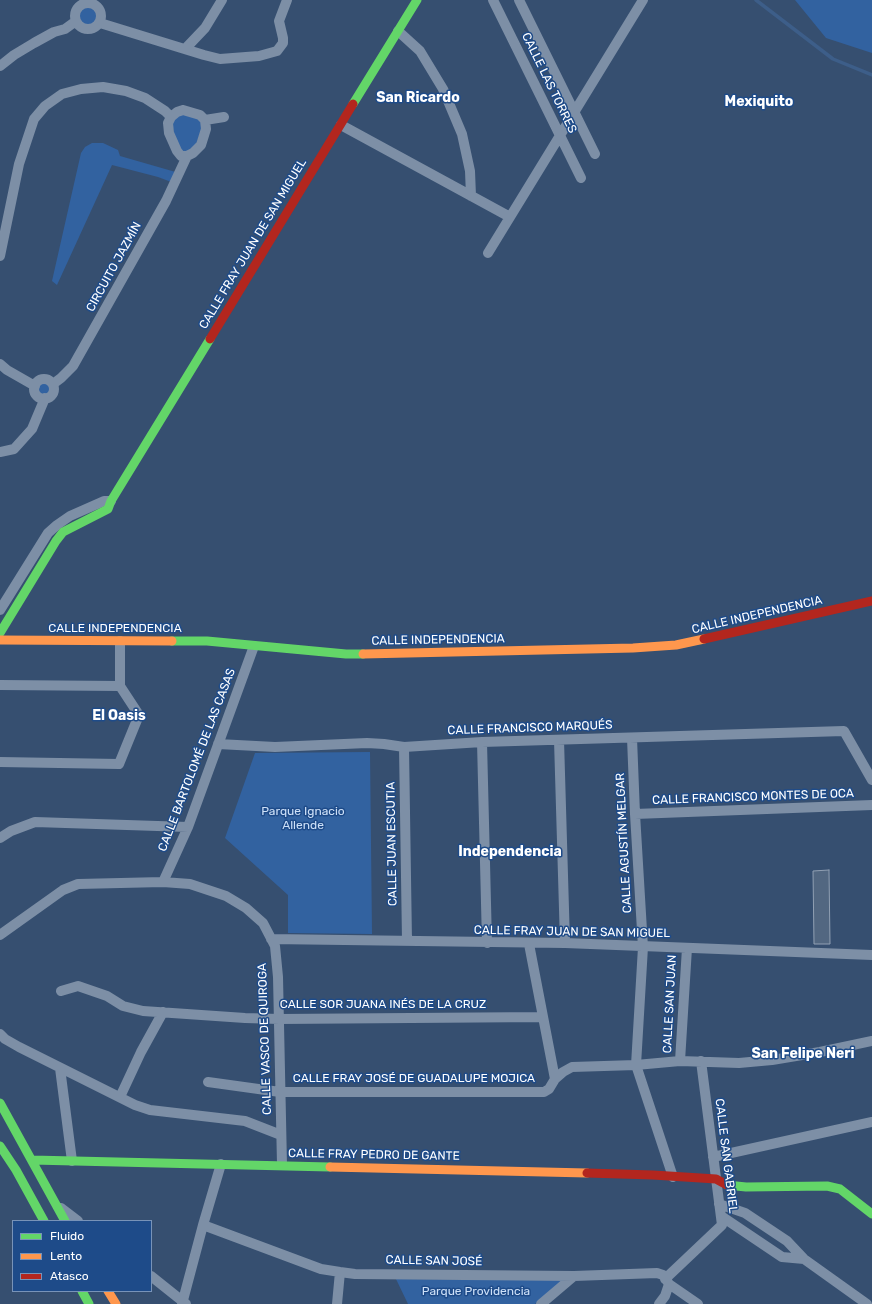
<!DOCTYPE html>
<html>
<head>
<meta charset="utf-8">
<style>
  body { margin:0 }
  #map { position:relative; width:872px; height:1304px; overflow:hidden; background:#364f70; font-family:Rubik,sans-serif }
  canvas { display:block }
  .legend { position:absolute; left:12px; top:1220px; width:140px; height:72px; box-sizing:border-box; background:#1e4b89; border:1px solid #7893b8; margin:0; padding:5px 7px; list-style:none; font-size:12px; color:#fff }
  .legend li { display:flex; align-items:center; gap:8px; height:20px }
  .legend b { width:20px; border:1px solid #7893b8 }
</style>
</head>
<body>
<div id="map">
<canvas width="872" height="1304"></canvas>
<ul class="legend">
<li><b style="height:5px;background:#63d668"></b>Fluido</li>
<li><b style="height:5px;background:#ff974d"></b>Lento</li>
<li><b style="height:5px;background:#b3261e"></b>Atasco</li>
</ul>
</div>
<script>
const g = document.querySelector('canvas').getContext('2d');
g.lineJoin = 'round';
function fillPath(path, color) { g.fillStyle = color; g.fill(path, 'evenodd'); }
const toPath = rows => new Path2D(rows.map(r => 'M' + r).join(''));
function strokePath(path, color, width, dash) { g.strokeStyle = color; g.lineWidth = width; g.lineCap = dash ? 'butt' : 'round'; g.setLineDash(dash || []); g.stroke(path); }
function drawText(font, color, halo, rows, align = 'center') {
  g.font = font + ' Rubik,sans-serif'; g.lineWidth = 3; g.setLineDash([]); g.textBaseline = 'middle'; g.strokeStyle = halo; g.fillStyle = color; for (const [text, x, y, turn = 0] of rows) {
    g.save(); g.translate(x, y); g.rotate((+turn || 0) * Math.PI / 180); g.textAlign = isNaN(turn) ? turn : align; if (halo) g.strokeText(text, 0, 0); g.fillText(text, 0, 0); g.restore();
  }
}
fillPath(toPath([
  [795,0,872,0,872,53,826,38],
  '75 16a13 13 0 1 1 26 0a13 13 0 1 1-26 0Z',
  [177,112,205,120,193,153,177,151,171,117],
  [92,143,103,143,118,150,120,156,179,173,174,183,158,177,112,165,57,285,52,281,81,153,85,147],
  '34 389a10 10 0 1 1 20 0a10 10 0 1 1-20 0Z',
  [370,752,372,934,288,933,288,895,225,838,255,753],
  [396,1279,564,1280,535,1304,408,1304]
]), '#3262a0');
strokePath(toPath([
  [756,0,833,59,872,75]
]), '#3d5e89', 3.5);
const building = toPath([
  [829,870,830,944,814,944,813,871,829,870]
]);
fillPath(building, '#526781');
strokePath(building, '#91a0b3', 1);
strokePath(toPath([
  [493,0,581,178],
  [519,0,595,154],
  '75 16a13 13 0 1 1 26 0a13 13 0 1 1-26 0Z',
  [100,23,204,55,220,59,259,56,277,51,283,43,283,38,279,21,287,0],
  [398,31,420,51,443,89,462,134,470,171,471,196],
  [185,49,205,28,222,0],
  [0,66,14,55,34,43,54,32,65,29,76,21],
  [183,110,200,115,205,120,206,129,201,145,193,153,187,156,181,156,177,151,169,133,168,123,171,117,177,112,183,110],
  [205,120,224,117],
  [341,125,510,217],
  [488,253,643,0],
  [0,256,19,164,34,119,45,106,62,94,81,89,103,87,126,91,145,98,165,111,171,117],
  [0,364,7,370,35,386],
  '34 389a10 10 0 1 1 20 0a10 10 0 1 1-20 0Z',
  [53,384,61,378,73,366,166,201,187,156],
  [0,452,14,449,32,429,45,398],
  [0,610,48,533,57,525,70,516,104,501,111,501],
  [0,685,120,686],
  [632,738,635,814,643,947,636,1065,673,1177],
  [559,740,565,943],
  [482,742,487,943],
  [218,744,275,747,367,743,384,744,404,747,482,742,844,731,872,780],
  [404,747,407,941],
  [0,762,119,764,139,715,120,686,120,641],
  [635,814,872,805],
  [0,838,11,831,35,822,188,827],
  [163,882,188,827,254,646],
  [0,935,63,890,78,884,163,882,190,884,226,896,246,908,263,923,275,946,278,977,282,1165],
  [271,939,565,943,872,955],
  [529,944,555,1079],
  [61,991,78,986,107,996,123,1006,143,1011,245,1018,279,1019,543,1017],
  [0,1034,5,1039,19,1047,135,1105,150,1110,245,1121,281,1135],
  [680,1061,687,948],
  [60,1068,72,1161],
  [208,1082,280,1092,544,1092,549,1089,555,1079,563,1072,572,1067,636,1065,680,1061,739,1063,772,1060,820,1052,872,1041],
  [120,1097,141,1052,163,1012],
  [713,1157,872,1122],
  [719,1204,745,1213,787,1241,804,1259,867,1304],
  [61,1208,78,1221],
  [721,1216,782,1257,804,1259],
  [203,1225,321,1269,340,1272,355,1274,574,1276,657,1273,663,1275,669,1284,698,1304],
  [151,1276,186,1304],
  [665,1279,722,1225,701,1061],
  [182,1304,203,1225,221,1164],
  [337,1304,340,1272],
  [541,1304,574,1276],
  [659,1304,665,1296,669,1284]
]), '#7d8fa6', 10);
strokePath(toPath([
  [353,104,417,0],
  [0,633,56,541,63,532,108,509,111,501,210,339],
  [172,641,207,641,346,654,363,654],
  [0,1103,65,1221],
  [0,1146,16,1170,44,1221],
  [32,1160,330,1167],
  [727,1185,746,1187,827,1186,840,1189,872,1214],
  [82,1291,89,1304]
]), '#63d668', 9);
strokePath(toPath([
  [0,640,172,641],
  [363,654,633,648,676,645,704,639],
  [330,1167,587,1173],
  [108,1291,116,1304]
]), '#ff974d', 9);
strokePath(toPath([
  [210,339,353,104],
  [704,639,872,601],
  [587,1173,653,1175,716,1179,727,1185]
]), '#b3261e', 9);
drawText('12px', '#fff', '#1e4b89', [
  ["CALLE LAS TORRES",549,83,64],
  ["CALLE FRAY JUAN DE SAN MIGUEL",253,244,-59],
  ["CIRCUITO JAZMÍN",114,267,-61],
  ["CALLE INDEPENDENCIA",757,615,-13],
  ["CALLE INDEPENDENCIA",115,629],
  ["CALLE INDEPENDENCIA",438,640,-1],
  ["CALLE FRANCISCO MARQUÉS",530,728,-2],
  ["CALLE BARTOLOMÉ DE LAS CASAS",197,760,-69],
  ["CALLE FRANCISCO MONTES DE OCA",753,797,-2],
  ["CALLE AGUSTÍN MELGAR",624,843,-93],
  ["CALLE JUAN ESCUTIA",392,844,-91],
  ["CALLE FRAY JUAN DE SAN MIGUEL",572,932,1],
  ["CALLE SAN JUAN",670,1004,-87],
  ["CALLE SOR JUANA INÉS DE LA CRUZ",383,1005],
  ["CALLE VASCO DE QUIROGA",265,1039,-92],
  ["CALLE FRAY JOSÉ DE GUADALUPE MOJICA",414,1079],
  ["CALLE FRAY PEDRO DE GANTE",374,1155,1],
  ["CALLE SAN GABRIEL",726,1156,83],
  ["CALLE SAN JOSÉ",434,1261,1]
]);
drawText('12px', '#cde0f8', '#1e4b89', [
  ["Parque Ignacio",303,812],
  ["Allende",303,826],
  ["Parque Providencia",476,1292]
]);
drawText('bold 14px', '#fff', '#1e4b89', [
  ["San Ricardo",418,98],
  ["Mexiquito",759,102],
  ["El Oasis",119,716],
  ["Independencia",510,852],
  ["San Felipe Neri",803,1054]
]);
</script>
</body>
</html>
